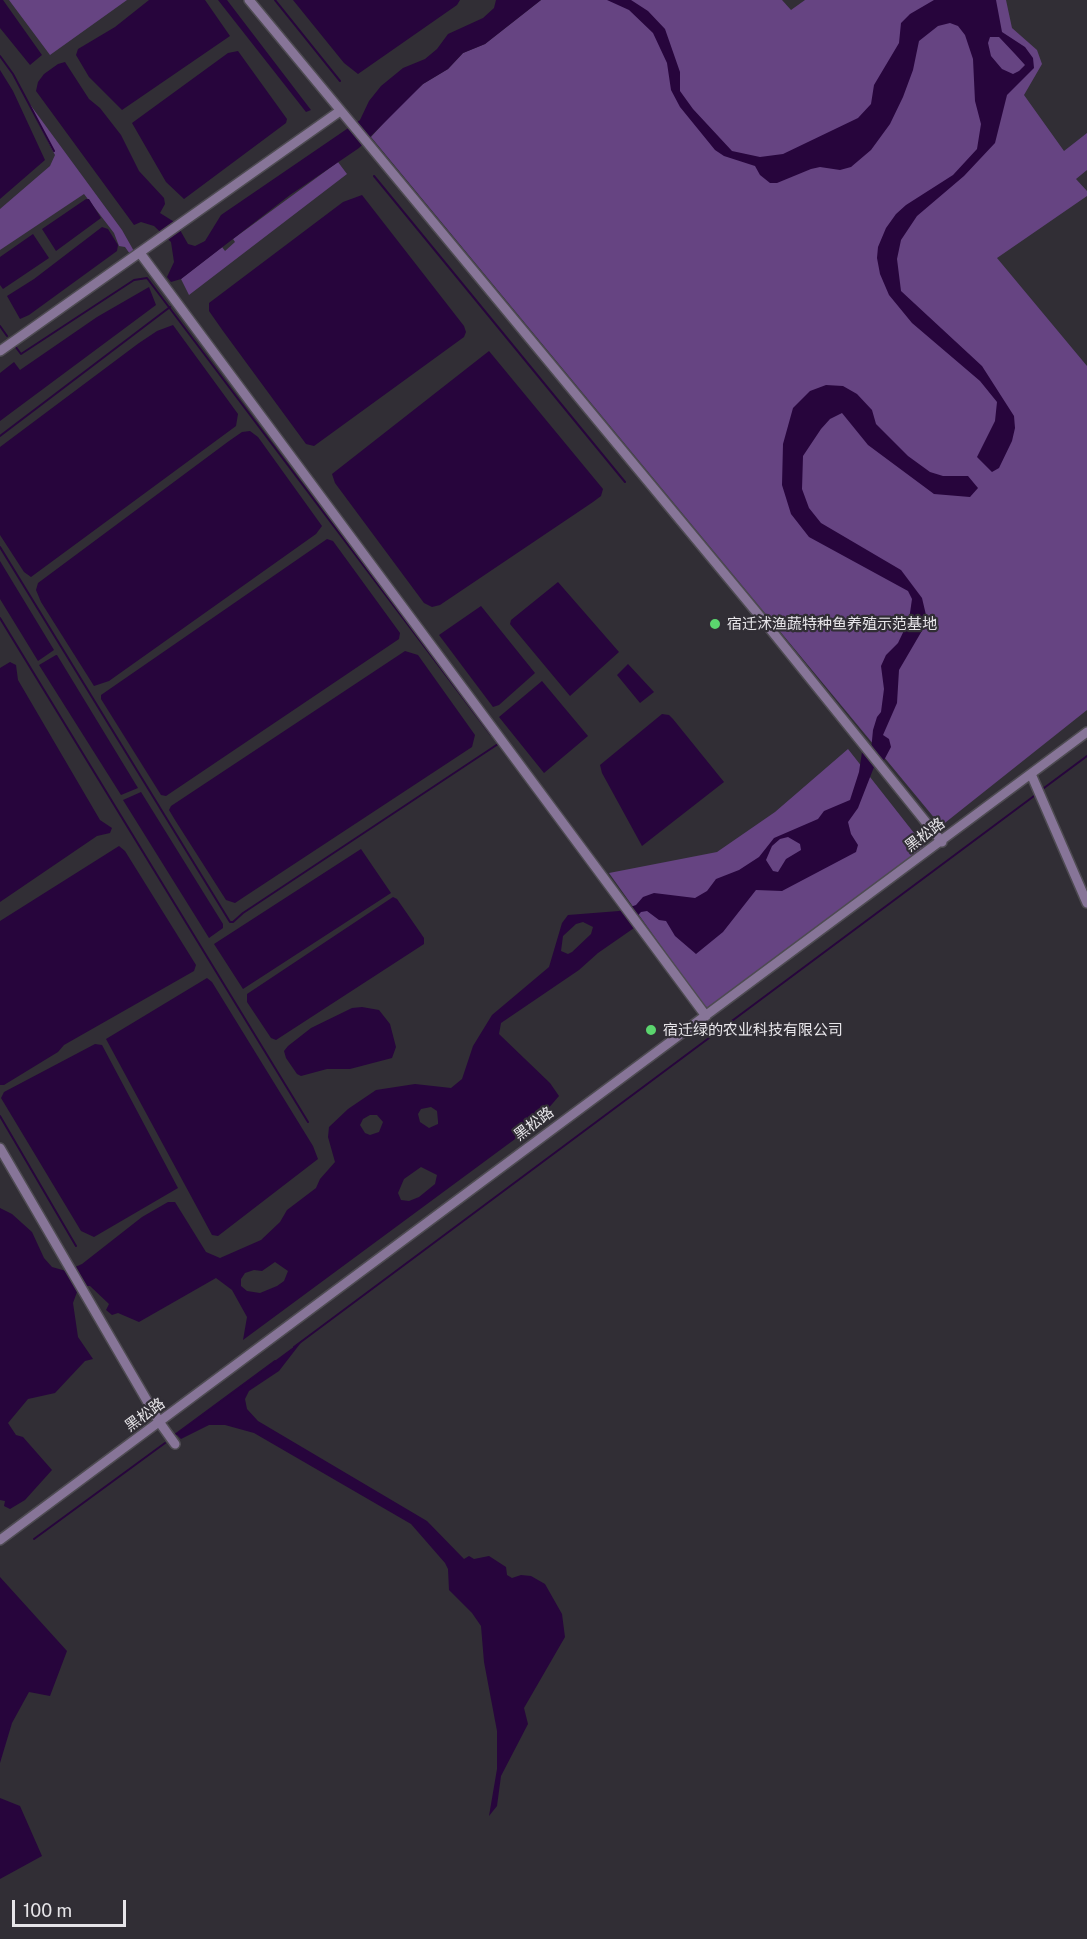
<!DOCTYPE html>
<html>
<head>
<meta charset="utf-8">
<style>
  body { margin:0 }
  #map { position:relative; width:1087px; height:1939px; overflow:hidden; background:#312e35; font-family:"Public Sans",sans-serif }
  canvas { display:block }
  .scale { position:absolute; left:12px; top:1900px; width:114px; height:27px; box-sizing:border-box; border:3px solid #e7e5e9; border-top:0; padding-left:8px; font-size:18px; line-height:21px; white-space:nowrap; color:#e7e5e9; -webkit-text-stroke:4px #312e35; paint-order:stroke }
</style>
</head>
<body>
<div id="map">
<canvas width="1087" height="1939"></canvas>
<div class="scale">100 m</div>
</div>
<script>
const g = document.querySelector('canvas').getContext('2d');
g.lineJoin = 'round';
function fillPath(path, color) { g.fillStyle = color; g.fill(path, 'evenodd'); }
const toPath = rows => new Path2D(rows.map(r => 'M' + r).join(''));
function strokePath(path, color, width, dash) { g.strokeStyle = color; g.lineWidth = width; g.lineCap = dash ? 'butt' : 'round'; g.setLineDash(dash || []); g.stroke(path); }
function drawText(font, color, halo, rows, align = 'center') {
  g.font = font + ' "Public Sans","Noto Sans SC",sans-serif'; g.lineWidth = 4.5; g.setLineDash([]); g.textBaseline = 'middle'; g.strokeStyle = halo; g.fillStyle = color; for (const [text, x, y, turn = 0] of rows) {
    g.save(); g.translate(x, y); g.rotate((+turn || 0) * Math.PI / 180); g.textAlign = isNaN(turn) ? turn : align; if (halo) g.strokeText(text, 0, 0); g.fillText(text, 0, 0); g.restore();
  }
}
fillPath(toPath([
  [9,0,127,0,50,55],
  [541,0,782,0,791,10,805,0,1006,0,1012,28,1037,50,1042,64,1024,95,1064,151,1087,133,1087,170,1076,179,1087,191,1087,196,997,258,1087,366,1087,710,941,826,371,137,399,106,423,84,448,69,463,53,485,44],
  [26,99,122,230,135,253,130,254,125,247,119,246,114,233,84,194,0,250,0,209,50,166,55,155],
  [338,162,347,174,189,295,181,279,222,247,225,251,235,242,233,239],
  [848,749,925,847,710,1008,704,1006,609,873,717,852,775,812]
]), '#664482');
fillPath(toPath([
  [0,0,3,0,42,55,30,65,0,28],
  [149,0,205,0,230,36,122,110,89,77,76,55,78,49,115,27],
  [218,0,227,0,311,110,306,112],
  [293,0,460,0,457,5,358,74,344,63],
  [496,0,541,0,485,44,463,53,448,69,423,84,359,148,290,195,181,279,171,282,167,277,174,262,171,242,154,226,141,222,134,225,36,91,38,82,44,74,58,64,65,62,89,99,100,108,121,135,139,171,164,198,165,204,160,213,176,223,188,244,195,246,205,241,221,215,360,120,369,101,381,86,403,68,425,59,437,49,448,34,483,18,494,8],
  [607,0,631,0,648,11,665,29,680,72,680,91,693,109,732,151,760,157,783,154,858,118,871,104,874,85,899,43,901,23,910,14,934,0,996,0,1002,32,1025,47,1033,58,1034,68,1007,95,995,143,964,176,917,216,901,240,897,259,901,291,982,366,1014,416,1015,428,1012,441,999,468,992,472,977,457,995,421,997,402,980,381,912,323,889,295,880,274,877,258,878,247,886,228,896,214,906,205,953,175,977,149,981,124,975,101,973,59,965,35,958,26,950,23,938,26,919,41,913,70,903,97,890,124,871,150,851,167,840,170,820,167,811,169,777,183,770,183,760,175,755,166,724,156,715,150,680,107,671,90,667,63,653,33,629,10],
  [990,37,999,37,1015,54,1025,65,1019,71,1013,74,1002,69,991,56,988,43],
  [238,51,287,119,286,123,184,199,166,182,132,123,228,53],
  [0,70,13,91,45,160,0,199],
  [362,195,464,326,466,332,464,337,314,446,306,444,223,331,209,311,209,303,343,202],
  [86,199,89,199,101,218,56,251,42,229],
  [102,227,108,229,118,245,117,251,29,315,20,319,7,296,34,279],
  [33,234,49,258,3,289,0,285,0,257],
  [149,287,156,305,0,421,0,373,14,362,20,370,97,317],
  [173,325,238,414,236,426,31,577,24,572,0,535,0,447,139,343,157,331],
  [489,351,603,489,601,496,593,502,440,605,432,607,424,603,335,483,332,474],
  [826,385,843,386,857,394,872,410,876,424,908,456,930,472,943,476,968,476,978,488,970,497,934,494,868,445,842,413,830,419,821,429,803,456,802,489,809,508,821,523,901,570,922,598,926,615,923,629,899,670,897,703,883,735,889,739,891,747,882,764,871,751,873,730,877,717,881,712,884,689,881,666,886,655,898,643,909,620,912,599,908,591,809,537,791,514,782,485,783,444,793,408,810,391],
  [250,431,258,437,322,526,316,534,109,681,94,686,41,602,36,590,38,583,229,441,242,432],
  [327,539,333,541,400,633,399,639,166,796,161,795,101,699,101,695],
  [0,561,54,650,38,661,0,599],
  [558,582,619,652,570,696,510,624,511,620],
  [481,606,535,673,499,705,493,707,439,635],
  [405,651,418,655,475,735,472,747,244,897,235,903,226,900,175,820,169,810,171,806],
  [56,655,57,655,138,788,121,795,39,665],
  [10,662,16,665,18,680,100,820,112,828,110,833,97,836,0,902,0,668],
  [628,664,654,692,640,703,617,675],
  [542,681,588,736,544,773,499,717],
  [662,714,669,715,673,719,724,782,642,846,602,773,600,765],
  [862,752,874,767,858,808,848,822,851,834,858,845,856,852,782,891,756,890,723,932,696,954,675,936,666,921,659,920,647,911,641,912,633,921,634,928,598,953,579,970,501,1023,499,1034,550,1083,559,1096,534,1125,243,1340,247,1317,232,1290,216,1278,139,1322,118,1313,112,1315,106,1310,109,1304,90,1286,84,1286,77,1292,73,1303,78,1337,93,1359,85,1361,55,1393,28,1399,8,1423,16,1435,23,1437,52,1470,25,1500,10,1509,4,1506,5,1501,0,1500,0,1208,12,1214,32,1232,44,1258,52,1267,66,1271,82,1264,142,1217,168,1202,175,1202,206,1252,220,1258,261,1240,280,1222,287,1210,316,1188,320,1179,335,1162,328,1137,329,1127,348,1109,376,1090,415,1084,451,1088,462,1079,473,1046,492,1015,549,967,562,923,568,915,619,911,636,905,643,897,654,893,695,898,707,891,716,879,739,870,759,857,774,838,818,819,824,811,850,800,859,772],
  [788,837,800,844,801,850,786,859,778,872,773,871,766,860,772,846,780,839],
  [583,922,593,927,591,934,572,952,568,954,561,951,563,936,576,924],
  [431,1107,437,1111,438,1121,438,1124,429,1128,420,1122,418,1114,421,1109],
  [370,1115,377,1115,383,1122,379,1132,370,1135,365,1133,360,1125,363,1119],
  [421,1167,437,1175,435,1184,419,1197,409,1201,401,1200,398,1193,404,1179],
  [275,1262,288,1271,284,1281,277,1286,260,1293,247,1291,241,1286,241,1279,245,1273,254,1270,262,1271],
  [141,792,223,924,223,928,209,938,123,800],
  [119,846,125,851,196,965,194,971,64,1045,58,1052,4,1085,0,1085,0,921],
  [361,849,391,893,243,989,214,944],
  [393,897,397,899,424,938,424,944,276,1040,271,1038,247,1002,247,994],
  [207,978,212,982,313,1146,318,1159,218,1236,212,1235,106,1039],
  [362,1007,379,1010,390,1024,396,1047,392,1058,350,1069,327,1069,301,1076,297,1074,286,1058,284,1051,288,1046,311,1028,352,1008],
  [95,1044,102,1045,178,1188,94,1237,81,1231,1,1098,4,1092],
  [303,1340,279,1371,249,1391,245,1399,247,1409,258,1421,427,1521,464,1559,469,1556,474,1559,489,1556,506,1567,507,1575,512,1578,521,1575,531,1576,545,1584,562,1614,565,1637,524,1708,528,1724,501,1776,497,1806,489,1816,497,1769,497,1731,484,1662,481,1626,472,1613,449,1590,448,1569,445,1563,411,1524,254,1433,225,1425,209,1425,181,1439,176,1434],
  [0,1577,67,1651,50,1696,29,1692,12,1723,0,1763],
  [0,1798,20,1806,42,1856,0,1879]
]), '#27053c');
strokePath(toPath([
  [275,0,340,81],
  [0,56,13,74,54,151],
  [374,176,625,482],
  [0,326,7,336],
  [15,346,21,354,134,280,147,278,491,735],
  [0,436,170,307],
  [0,547,230,922,233,922,243,913,498,744],
  [0,618,308,1122],
  [1044,788,1087,756],
  [0,1116,76,1246],
  [294,1347,1034,796],
  [176,1434,275,1361],
  [34,1539,165,1443]
]), '#27053c', 2);
const minor = toPath([
  [249,0,758,614,942,842],
  [140,253,706,1016],
  [0,351,340,111],
  [1031,774,1087,903],
  [0,1148,160,1423,175,1444],
  [0,1540,1087,732]
]);
strokePath(minor, '#4e4b52', 12);
strokePath(minor, '#877598', 9);
for (const [x, y, r, color] of [
  [715,624,6,"#5bd56e"],
  [651,1030,6,"#5bd56e"]
]) { const dot = new Path2D(); dot.arc(x, y, r, 0, 2 * Math.PI); g.fillStyle = color; g.fill(dot); strokePath(dot, '#312e35', 2); }
drawText('15px', '#e7e5e9', '#312e35', [
  ["宿迁沭渔蔬特种鱼养殖示范基地",727,624],
  ["宿迁绿的农业科技有限公司",663,1030]
], 'left');
drawText('15px', '#e7e5e9', '#312e35', [
  ["黑松路",925,835,-37],
  ["黑松路",534,1124,-37],
  ["黑松路",145,1415,-36]
]);
</script>
</body>
</html>
